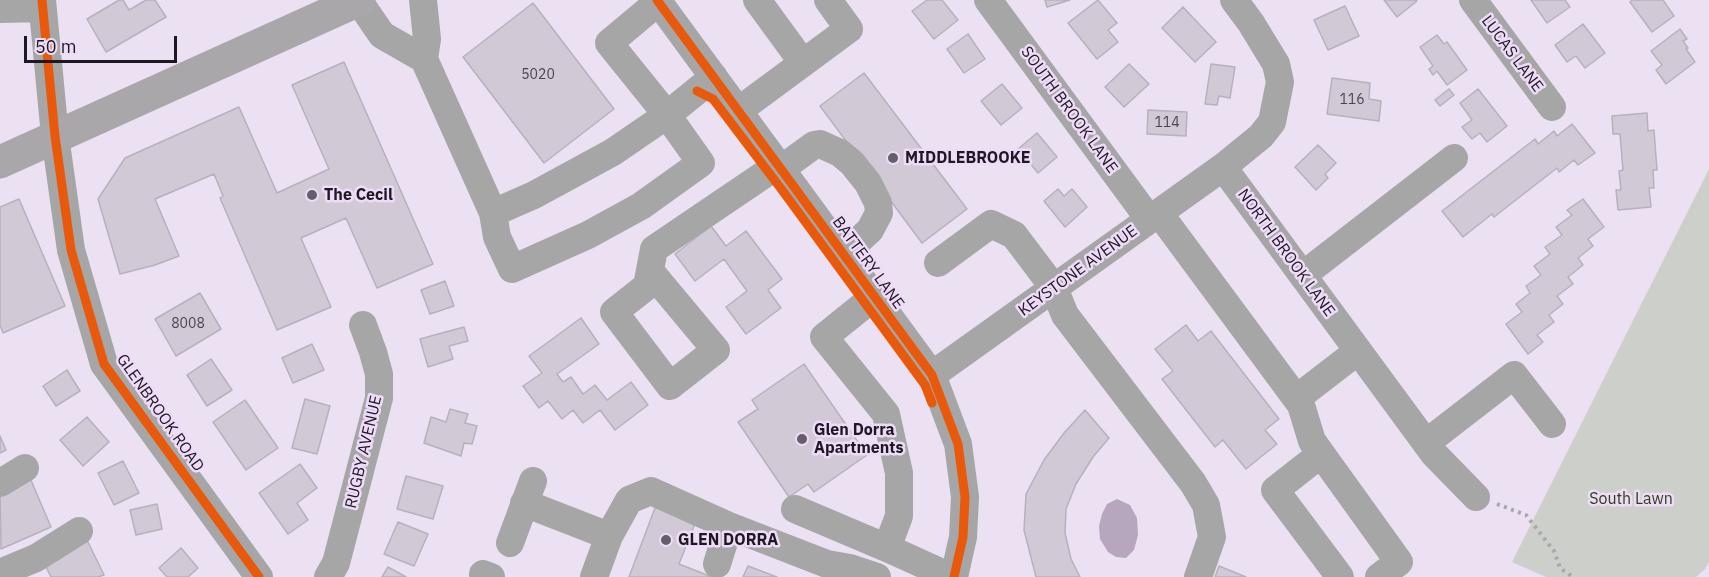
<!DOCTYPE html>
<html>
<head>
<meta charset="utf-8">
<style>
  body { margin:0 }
  #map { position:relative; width:1709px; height:577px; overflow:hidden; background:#ece1f2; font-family:"IBM Plex Sans",sans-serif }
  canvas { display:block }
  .scale { position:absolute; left:24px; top:36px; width:153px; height:27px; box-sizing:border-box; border:3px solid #1e1822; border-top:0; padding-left:8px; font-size:18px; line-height:21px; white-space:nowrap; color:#1e1822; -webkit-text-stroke:4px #eedbf8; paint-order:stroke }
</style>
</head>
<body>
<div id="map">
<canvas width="1709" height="577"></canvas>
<div class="scale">50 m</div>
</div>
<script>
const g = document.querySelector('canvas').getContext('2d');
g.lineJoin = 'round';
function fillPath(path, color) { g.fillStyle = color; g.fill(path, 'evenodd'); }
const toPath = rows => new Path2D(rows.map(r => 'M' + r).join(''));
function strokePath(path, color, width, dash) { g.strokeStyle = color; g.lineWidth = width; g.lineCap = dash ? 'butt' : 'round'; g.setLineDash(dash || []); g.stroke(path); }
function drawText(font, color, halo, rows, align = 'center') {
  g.font = font + ' "IBM Plex Sans",sans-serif'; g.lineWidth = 5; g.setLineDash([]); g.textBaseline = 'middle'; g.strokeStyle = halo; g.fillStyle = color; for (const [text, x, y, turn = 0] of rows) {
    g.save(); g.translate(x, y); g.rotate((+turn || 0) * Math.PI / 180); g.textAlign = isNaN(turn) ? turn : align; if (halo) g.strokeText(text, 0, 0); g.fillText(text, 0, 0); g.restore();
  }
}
fillPath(toPath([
  [1709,169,1709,562,1705,569,1696,577,1546,577,1512,562]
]), '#cdcfca');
fillPath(toPath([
  [1117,499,1130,505,1137,518,1138,535,1134,550,1126,558,1116,557,1108,552,1100,539,1099,526,1102,514,1107,504]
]), '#b6a7be');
const building = toPath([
  [119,0,123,0,129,10,146,0,155,0,166,17,106,52,87,19,119,0],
  [927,0,942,0,958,20,934,39,912,11,927,0],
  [1045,0,1070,0,1047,7,1045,0],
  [1098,0,1117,23,1108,30,1118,42,1097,59,1068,23,1098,0],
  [1384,0,1416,0,1417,1,1397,17,1384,0],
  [1531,0,1565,0,1570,7,1547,23,1531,0],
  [1632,0,1663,0,1674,16,1652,32,1630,2,1632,0],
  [533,3,614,109,544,163,463,57,533,3],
  [1345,6,1359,36,1328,50,1314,20,1345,6],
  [1183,7,1216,42,1195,62,1162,28,1183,7],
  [1583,24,1605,53,1585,68,1576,56,1567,62,1555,45,1583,24],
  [1680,29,1687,39,1683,41,1688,48,1686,49,1695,62,1666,84,1656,70,1662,65,1651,51,1680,29],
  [968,34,985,59,964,73,947,49,968,34],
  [1437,35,1444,44,1447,42,1467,70,1447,85,1437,71,1433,75,1429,69,1433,66,1420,47,1437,35],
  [344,62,433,264,377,288,346,218,301,238,331,307,277,330,220,198,223,196,214,174,155,199,179,256,155,265,120,274,98,199,125,158,239,107,277,193,329,169,292,85,344,62],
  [1129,64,1149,84,1124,107,1105,87,1129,64],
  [1211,64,1235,67,1230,98,1219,96,1217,105,1205,104,1211,64],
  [864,73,967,209,922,243,820,106,864,73],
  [1332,78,1370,83,1369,99,1381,101,1379,121,1327,114,1332,78],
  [1002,84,1022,108,1001,125,981,101,1002,84],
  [1449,89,1454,95,1440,106,1435,100,1449,89],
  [1478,89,1507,126,1487,142,1480,133,1472,139,1462,127,1472,120,1460,103,1478,89],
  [1148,110,1187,112,1186,136,1147,134,1148,110],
  [1647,113,1648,131,1654,130,1657,170,1653,170,1654,188,1649,188,1651,207,1618,210,1616,190,1621,190,1619,171,1623,170,1620,134,1613,134,1612,116,1647,113],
  [1572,124,1595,153,1578,165,1574,160,1559,172,1557,168,1494,217,1492,214,1463,237,1442,211,1535,139,1538,144,1554,131,1557,136,1572,124],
  [1037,133,1057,157,1038,173,1018,149,1037,133],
  [1318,145,1336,163,1325,174,1328,178,1316,190,1295,167,1318,145],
  [1058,189,1064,196,1072,189,1087,207,1065,227,1044,201,1058,189],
  [19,199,65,306,3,333,0,325,0,207,19,199],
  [1583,199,1604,227,1588,239,1593,246,1578,258,1583,265,1568,277,1573,284,1557,296,1563,304,1549,315,1554,322,1537,335,1543,342,1528,354,1506,324,1522,312,1516,304,1530,293,1526,286,1541,275,1534,266,1550,254,1545,247,1562,235,1556,227,1572,215,1567,210,1583,199],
  [711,226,726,246,746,231,782,279,768,290,781,308,746,334,726,307,747,291,724,259,695,281,675,254,711,226],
  [445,281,454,306,430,314,421,290,445,281],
  [200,293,221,329,176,356,155,319,200,293],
  [581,318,599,344,557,374,563,382,571,377,583,394,595,385,607,400,631,382,648,405,615,430,600,410,583,423,573,410,562,419,548,401,539,408,523,386,542,373,529,356,581,318],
  [1186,325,1198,341,1211,331,1279,419,1265,430,1277,444,1246,469,1223,440,1215,447,1162,379,1173,371,1155,349,1186,325],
  [464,327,468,341,449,346,453,359,428,367,420,339,464,327],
  [312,344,324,370,293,383,282,358,312,344],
  [211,359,232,390,207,406,187,375,211,359],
  [804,364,867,455,814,492,808,484,789,497,738,422,758,409,752,400,804,364],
  [67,370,80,391,56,406,43,386,67,370],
  [305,399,330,406,317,454,292,448,305,399],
  [245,400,278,448,246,470,213,422,245,400],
  [450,409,468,414,465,423,477,426,472,444,464,443,461,456,424,443,431,417,446,422,450,409],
  [1085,410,1109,438,1093,457,1076,484,1066,509,1065,533,1071,559,1080,577,1036,577,1024,530,1026,494,1044,460,1064,433,1085,410],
  [87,417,109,442,83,466,60,440,87,417],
  [0,436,6,450,0,453,0,436],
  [123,461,139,493,114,505,98,473,123,461],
  [300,464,317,488,297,503,308,520,288,534,259,493,300,464],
  [406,476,443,486,433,519,397,509,406,476],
  [30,478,51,527,1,549,0,491,30,478],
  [658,500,698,516,679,564,712,577,629,577,658,500],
  [157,504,162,529,136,535,130,510,157,504],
  [398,522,428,534,414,566,384,554,398,522],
  [86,538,104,575,98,577,51,577,42,559,86,538],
  [181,548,198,568,188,577,167,577,159,568,181,548],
  [748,566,777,577,743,577,748,566],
  [1219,566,1246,577,1215,577,1219,566],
  [388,567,406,577,382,577,388,567]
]);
fillPath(building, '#d1c9d6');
strokePath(building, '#b8b0bd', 1.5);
strokePath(toPath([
  [1497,504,1526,515,1554,551,1560,568,1573,577]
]), '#aba7ac', 4, [3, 4.5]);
strokePath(toPath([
  [42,0,55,136,71,250,104,364,259,577],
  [358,0,382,35,424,59],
  [423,0,427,39,424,59,493,213,497,237,512,269,588,235,641,206,701,163,667,115,714,77],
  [657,0,932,375,958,444,965,497,963,537,954,577],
  [757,0,803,63],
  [988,0,1149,219],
  [1473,0,1552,107],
  [0,9,42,8],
  [738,111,849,29,828,0],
  [1223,167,1434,454,1476,497],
  [781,169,814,145,820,144,840,153,852,163,868,183,878,203,879,213,870,230,844,254],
  [493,213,534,195,613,152,667,115,609,43,658,2],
  [1159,213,1301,405,1312,441,1399,562,1379,577],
  [938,263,991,224,1014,235,1054,288,1065,315,1193,483,1206,505,1212,537,1198,577],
  [650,271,716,350,670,386,614,312,647,286,654,249,778,165],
  [1303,275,1454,158],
  [875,296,824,337,886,414,899,473,899,516,887,548,951,577],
  [932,375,1223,167,1261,136,1272,122,1280,82,1276,64,1251,23,1234,0],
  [1297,398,1358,351],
  [1426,443,1514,375,1552,424],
  [1321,454,1275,490,1340,577],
  [0,483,25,468],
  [524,503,609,536],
  [795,509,887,548],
  [510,543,533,481],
  [717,564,729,526,827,564,850,568,877,577],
  [0,573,36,558,79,531],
  [483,574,491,577],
  [328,577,336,563,379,398,379,374,373,352,363,325],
  [594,577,609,536,629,500,651,491,729,526]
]), '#a5a6a5', 28);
strokePath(toPath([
  [0,162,359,0]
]), '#aaa7ab', 33);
strokePath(toPath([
  [42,0,55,136,71,250,104,364,259,577],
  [657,0,932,375,958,444,965,497,963,537,954,577],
  [697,91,713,99,782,190,925,385,932,403]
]), '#e8590c', 9);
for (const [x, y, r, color] of [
  [893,158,6,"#665e6b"],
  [312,195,6,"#665e6b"],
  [802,439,6,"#665e6b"],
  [666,540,6,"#665e6b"]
]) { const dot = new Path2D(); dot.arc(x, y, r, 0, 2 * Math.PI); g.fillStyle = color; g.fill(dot); strokePath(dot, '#eedbf8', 2); }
drawText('14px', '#4c4550', null, [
  ["5020",538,75],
  ["116",1352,100],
  ["114",1167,123],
  ["8008",188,324]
]);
drawText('16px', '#1e1822', '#eedbf8', [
  ["LUCAS LANE",1512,54,53],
  ["SOUTH BROOK LANE",1069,110,54],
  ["NORTH BROOK LANE",1286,253,54],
  ["BATTERY LANE",868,263,54],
  ["KEYSTONE AVENUE",1078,271,-36],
  ["GLENBROOK ROAD",160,413,55],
  ["RUGBY AVENUE",364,452,-77]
]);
drawText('bold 16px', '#1e1822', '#eedbf8', [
  ["MIDDLEBROOKE",905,158],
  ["The Cecil",324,195],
  ["Glen Dorra",814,430],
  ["Apartments",814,448],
  ["GLEN DORRA",678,540]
], 'left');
drawText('16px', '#2d4115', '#eedbf8', [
  ["South Lawn",1631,499]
]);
</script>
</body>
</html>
